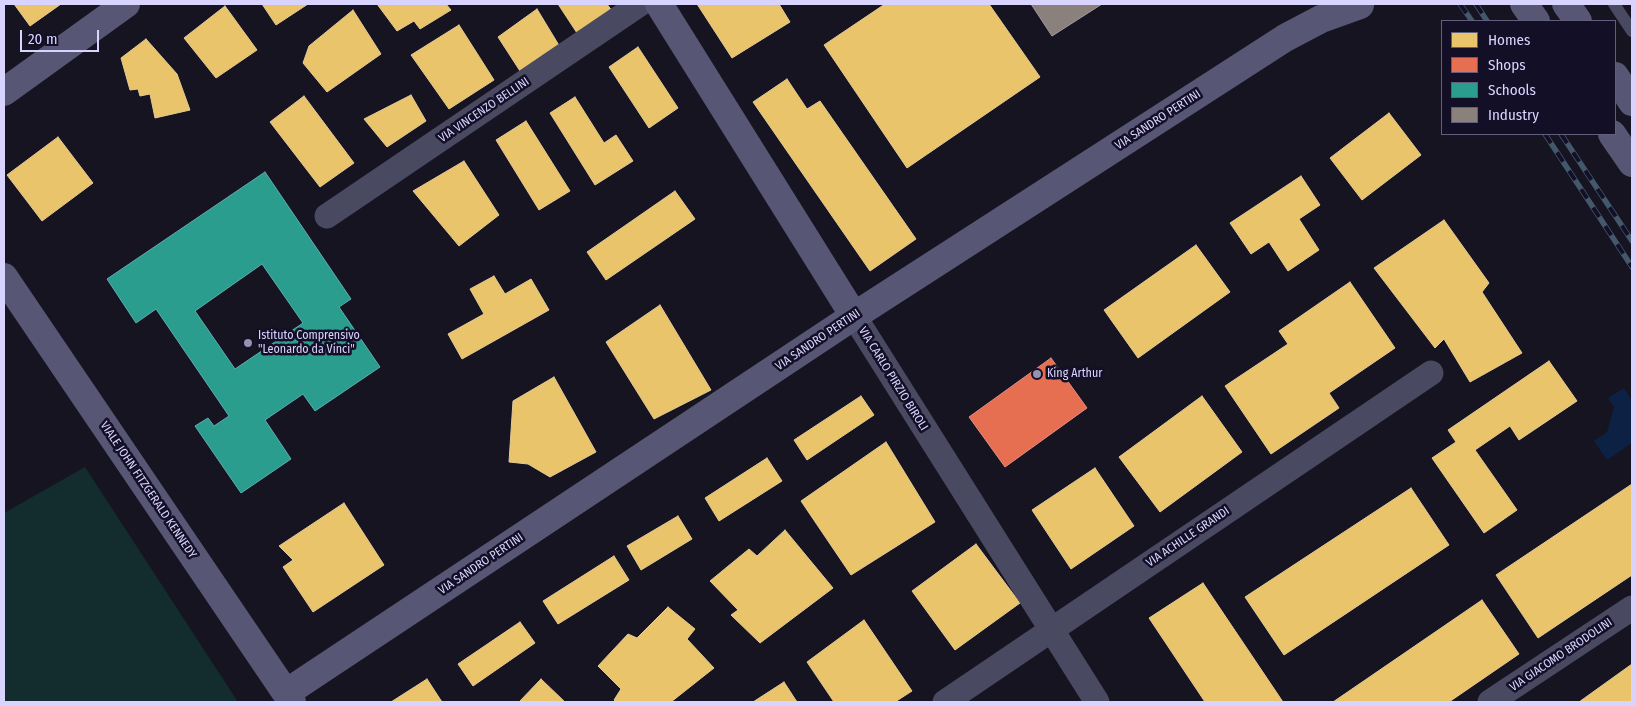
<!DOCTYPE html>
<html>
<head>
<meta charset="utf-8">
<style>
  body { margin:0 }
  #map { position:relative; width:1636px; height:706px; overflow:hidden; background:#161421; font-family:"Fira Sans Condensed",sans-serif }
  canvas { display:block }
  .frame { position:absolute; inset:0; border:5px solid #d9d4ff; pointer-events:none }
  .legend { position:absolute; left:1441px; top:20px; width:175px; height:115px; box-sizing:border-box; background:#130f26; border:1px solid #625e7d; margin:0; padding:6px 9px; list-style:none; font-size:15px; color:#d9d4ff }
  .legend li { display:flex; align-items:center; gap:10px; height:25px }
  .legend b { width:25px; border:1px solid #625e7d }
  .scale { position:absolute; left:20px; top:30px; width:79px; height:22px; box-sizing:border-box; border:2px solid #d9d4ff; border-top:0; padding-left:6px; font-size:15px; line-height:18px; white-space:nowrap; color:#d9d4ff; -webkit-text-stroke:4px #130f26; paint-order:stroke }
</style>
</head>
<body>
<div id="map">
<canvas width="1636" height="706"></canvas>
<div class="frame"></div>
<ul class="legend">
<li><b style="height:14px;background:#e9c46a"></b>Homes</li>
<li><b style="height:14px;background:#e76f51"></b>Shops</li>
<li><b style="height:14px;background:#2a9d8f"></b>Schools</li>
<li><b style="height:14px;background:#8a817c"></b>Industry</li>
</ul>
<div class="scale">20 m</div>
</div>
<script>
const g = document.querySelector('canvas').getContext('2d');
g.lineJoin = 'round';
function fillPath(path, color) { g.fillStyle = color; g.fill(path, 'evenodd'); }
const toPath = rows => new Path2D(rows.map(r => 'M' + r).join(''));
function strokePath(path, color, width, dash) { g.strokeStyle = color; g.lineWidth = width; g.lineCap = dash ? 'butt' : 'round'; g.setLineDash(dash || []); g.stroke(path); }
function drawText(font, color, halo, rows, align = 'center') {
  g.font = font + ' "Fira Sans Condensed",sans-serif'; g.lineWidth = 5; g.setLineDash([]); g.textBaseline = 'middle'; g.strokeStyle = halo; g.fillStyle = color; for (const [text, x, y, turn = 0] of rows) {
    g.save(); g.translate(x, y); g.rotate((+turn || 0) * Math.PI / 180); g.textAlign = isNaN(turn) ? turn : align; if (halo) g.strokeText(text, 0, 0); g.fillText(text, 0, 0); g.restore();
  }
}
fillPath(toPath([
  [85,467,238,702,4,702,4,513]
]), '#132c2d');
fillPath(toPath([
  [1624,388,1632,401,1632,443,1607,460,1594,441,1607,432,1614,407,1608,398]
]), '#0d2144');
const homes = toPath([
  [14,4,61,4,30,26,14,4],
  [262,4,308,4,276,25,262,4],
  [377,4,446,4,451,10,420,29,414,21,397,31,377,4],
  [558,4,607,4,612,11,577,33,558,4],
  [697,4,779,4,790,22,732,58,697,4],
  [885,4,989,4,1040,77,907,168,824,45,885,4],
  [225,6,257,50,216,78,184,38,225,6],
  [537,9,560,47,520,71,498,37,537,9],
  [353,10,381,54,327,92,303,63,309,46,353,10],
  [459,25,494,80,449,109,411,55,459,25],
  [146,39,177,74,190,110,155,118,150,94,140,96,138,89,130,90,121,58,146,39],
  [638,47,678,108,649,128,609,67,638,47],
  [787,79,807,109,820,101,916,239,870,271,753,102,787,79],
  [411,95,426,121,387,147,364,119,411,95],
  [304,96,354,163,320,187,270,122,304,96],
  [575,97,604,143,616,135,633,161,595,185,550,113,575,97],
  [1389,113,1421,155,1362,200,1330,158,1389,113],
  [526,121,570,191,539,210,496,140,526,121],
  [58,137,93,183,42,221,7,175,58,137],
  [464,161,499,215,459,246,413,191,464,161],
  [1301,176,1320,205,1299,219,1319,250,1288,271,1269,242,1251,254,1230,223,1301,176],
  [675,191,695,219,606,280,587,252,675,191],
  [1444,220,1489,283,1482,292,1522,353,1470,382,1444,339,1435,348,1374,268,1444,220],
  [1196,245,1230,292,1138,358,1104,310,1196,245],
  [494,276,505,294,531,279,549,310,462,359,448,334,484,314,470,289,494,276],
  [1350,282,1395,348,1329,393,1339,408,1271,454,1225,386,1288,344,1279,331,1350,282],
  [660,305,711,390,654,419,606,342,660,305],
  [1549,361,1577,401,1519,440,1510,426,1475,450,1517,510,1484,533,1432,458,1456,442,1448,430,1549,361],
  [554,377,596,452,550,477,528,464,509,462,513,401,554,377],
  [861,396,874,415,807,460,794,440,861,396],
  [1202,396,1242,452,1160,512,1119,457,1202,396],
  [886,442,935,522,851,575,801,501,886,442],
  [767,458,782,481,719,521,705,498,767,458],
  [1095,468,1134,526,1071,569,1032,510,1095,468],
  [1632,484,1632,575,1538,638,1496,575,1632,484],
  [1411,488,1449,545,1284,655,1245,597,1411,488],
  [344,503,384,565,313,612,283,567,293,560,279,546,344,503],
  [678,516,692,539,641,570,627,546,678,516],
  [785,530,833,588,760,643,731,615,738,610,710,581,749,549,757,556,785,530],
  [976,544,1020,603,955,650,912,591,976,544],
  [614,556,629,580,558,624,543,601,614,556],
  [1203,583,1283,702,1205,702,1149,618,1203,583],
  [1482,600,1519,654,1449,702,1333,702,1482,600],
  [668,607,695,629,687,639,714,668,671,702,616,702,614,700,621,689,598,666,628,634,637,638,668,607],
  [864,620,912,691,895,702,834,702,807,662,864,620],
  [520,622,535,643,473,686,458,664,520,622],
  [1632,664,1632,702,1579,702,1632,664],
  [427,679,442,702,391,702,427,679],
  [541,679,565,702,519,702,541,679],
  [784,682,797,702,753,702,784,682]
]);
fillPath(homes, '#e9c46a');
strokePath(homes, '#e4c997', 1);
const shops = toPath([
  [1051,358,1087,408,1005,467,969,417,1051,358]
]);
fillPath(shops, '#e76f51');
strokePath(shops, '#e38d85', 1);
const schools = toPath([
  [265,172,351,299,339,307,380,367,315,411,303,394,265,420,291,459,241,493,195,426,208,418,214,426,229,416,156,309,136,323,107,279,265,172],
  [262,264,303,323,235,369,195,311,262,264]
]);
fillPath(schools, '#2a9d8f');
strokePath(schools, '#5eaeb1', 1);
const industry = toPath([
  [1031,4,1102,4,1052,36,1031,4]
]);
fillPath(industry, '#8a817c');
strokePath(industry, '#a29aa3', 1);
strokePath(toPath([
  [1614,4,1632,31]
]), '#4a4962', 12);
strokePath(toPath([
  [327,216,640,4],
  [854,316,1097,702],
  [945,702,1431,373],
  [1490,702,1632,608]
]), '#4a4962', 25);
strokePath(toPath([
  [659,4,854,316],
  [1524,4,1536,21],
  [1566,4,1578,21],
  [1615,76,1632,102],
  [4,92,126,4],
  [1612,134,1632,163],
  [4,277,292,702],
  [286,693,854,316,1285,38,1321,19,1360,5]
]), '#575674', 28);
const rail = toPath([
  [1460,4,1472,21],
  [1476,4,1487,21],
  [1545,134,1632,267],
  [1561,134,1632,241]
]);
strokePath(rail, '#43596b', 5.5);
strokePath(rail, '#130f26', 4, [11]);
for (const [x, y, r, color] of [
  [248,343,5,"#9591b1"],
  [1037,374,5,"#9591b1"]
]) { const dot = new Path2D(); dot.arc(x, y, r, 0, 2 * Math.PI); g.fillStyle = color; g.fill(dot); strokePath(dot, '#130f26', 2); }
drawText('12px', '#d9d4ff', '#130f26', [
  ["VIA VINCENZO BELLINI",484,110,-34],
  ["VIA SANDRO PERTINI",1158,120,-33],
  ["VIA SANDRO PERTINI",818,340,-34],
  ["VIA CARLO PIRZIO BIROLI",893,379,58],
  ["VIALE JOHN FITZGERALD KENNEDY",148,490,56],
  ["VIA ACHILLE GRANDI",1188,537,-34],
  ["VIA SANDRO PERTINI",481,564,-34],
  ["VIA GIACOMO BRODOLINI",1561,655,-34]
]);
drawText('12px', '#d9d4ff', '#130f26', [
  ["Istituto Comprensivo",258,336],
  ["\"Leonardo da Vinci\"",258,350],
  ["King Arthur",1047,374]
], 'left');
</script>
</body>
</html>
